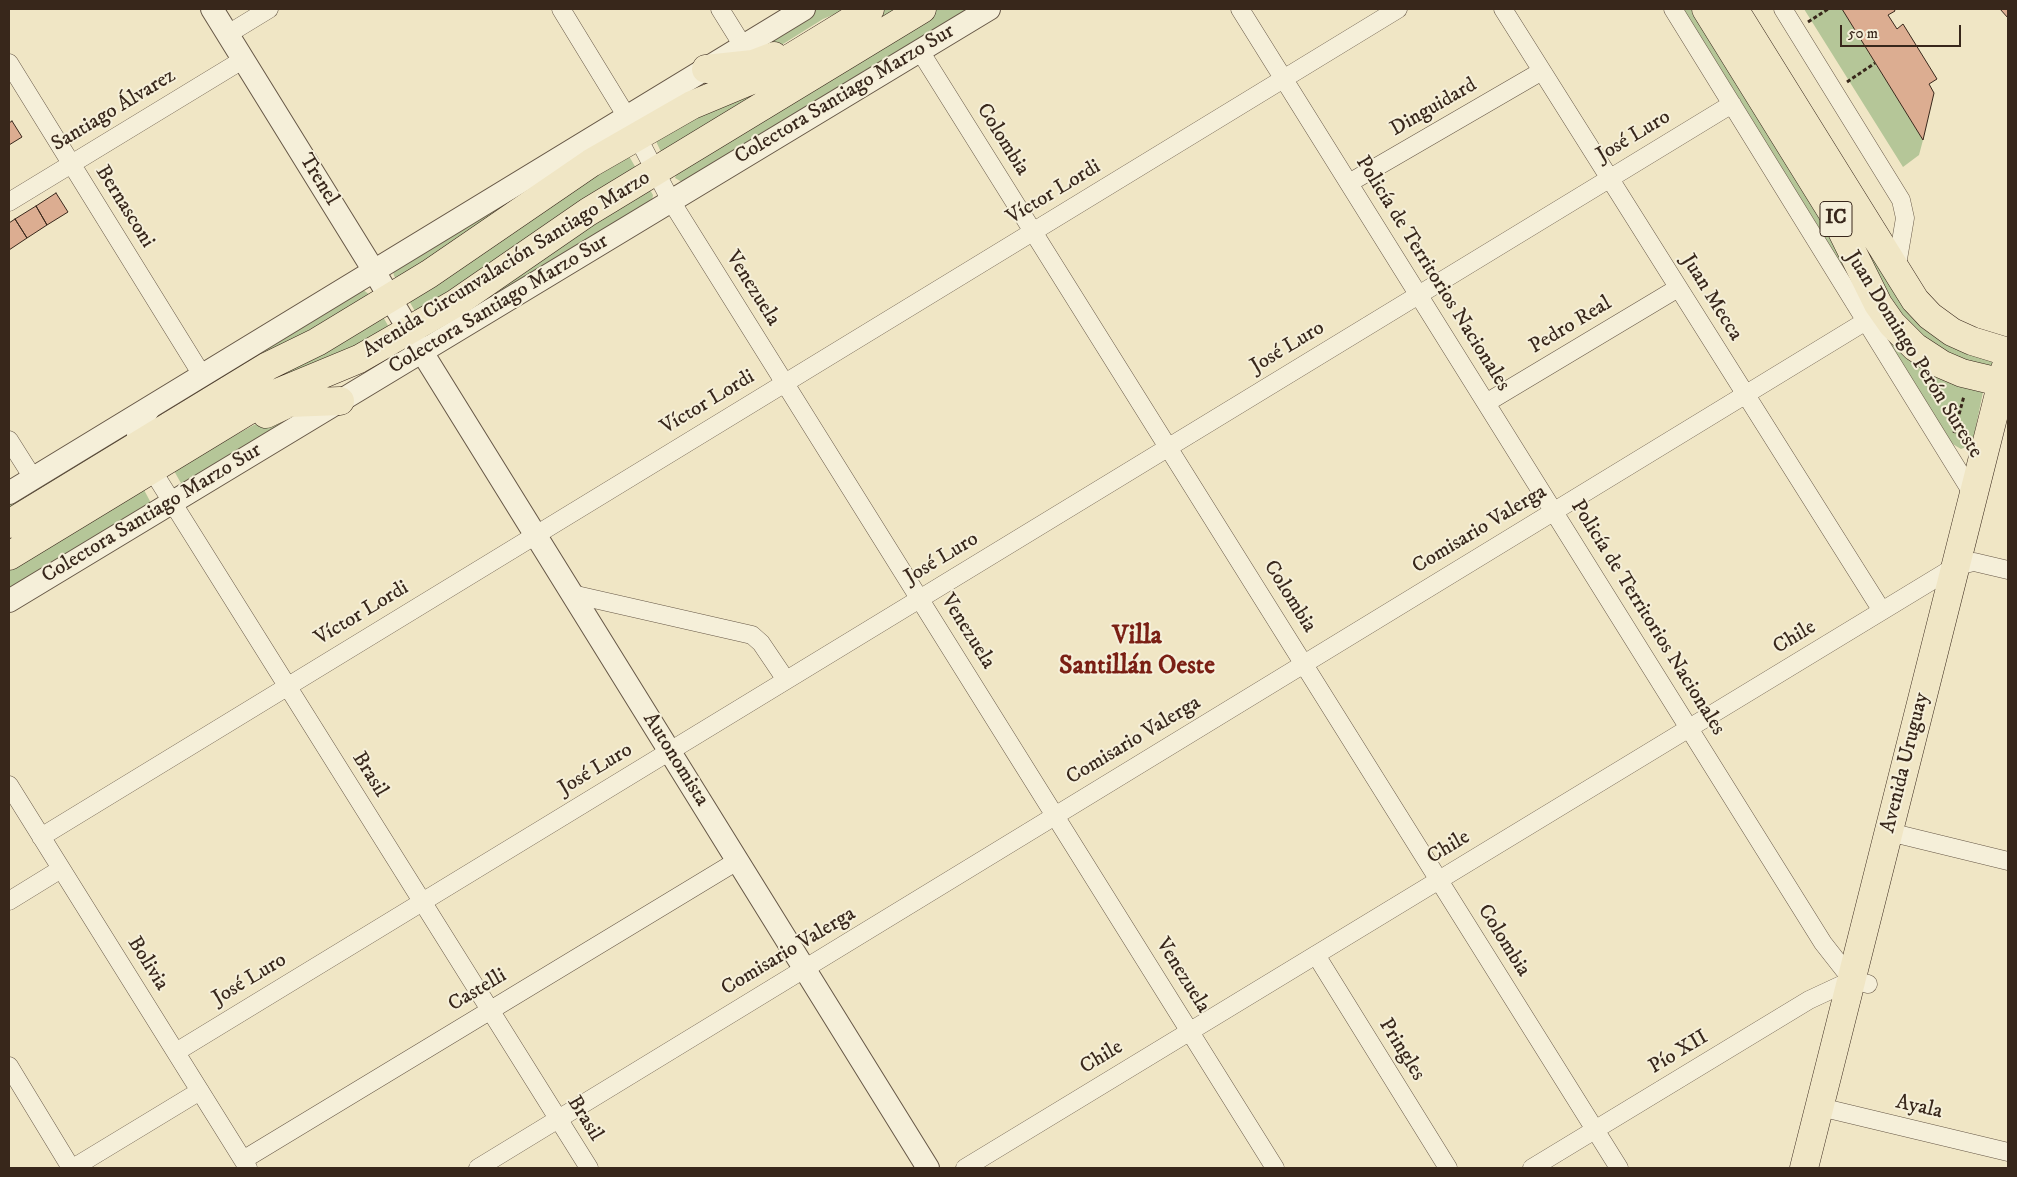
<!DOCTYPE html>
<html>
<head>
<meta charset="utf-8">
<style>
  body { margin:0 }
  #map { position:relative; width:2017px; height:1177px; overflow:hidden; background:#f0e6c5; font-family:"IM FELL DW Pica",serif }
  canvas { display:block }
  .frame { position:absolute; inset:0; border:10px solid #38271b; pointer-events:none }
  .scale { position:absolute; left:1840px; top:25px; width:121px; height:22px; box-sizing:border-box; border:2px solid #38271b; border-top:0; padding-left:6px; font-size:15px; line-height:18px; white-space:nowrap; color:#38271b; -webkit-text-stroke:4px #f5efd9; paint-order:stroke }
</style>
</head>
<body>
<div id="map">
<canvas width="2017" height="1177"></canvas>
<div class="frame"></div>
<div class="scale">50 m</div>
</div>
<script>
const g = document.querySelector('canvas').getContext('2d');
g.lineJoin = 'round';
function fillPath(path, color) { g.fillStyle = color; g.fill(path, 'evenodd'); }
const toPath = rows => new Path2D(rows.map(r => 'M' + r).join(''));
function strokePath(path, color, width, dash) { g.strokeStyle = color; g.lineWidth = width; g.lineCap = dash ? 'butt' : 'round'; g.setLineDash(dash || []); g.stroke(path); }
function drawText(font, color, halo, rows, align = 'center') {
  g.font = font + ' "IM FELL DW Pica",serif'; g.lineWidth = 4; g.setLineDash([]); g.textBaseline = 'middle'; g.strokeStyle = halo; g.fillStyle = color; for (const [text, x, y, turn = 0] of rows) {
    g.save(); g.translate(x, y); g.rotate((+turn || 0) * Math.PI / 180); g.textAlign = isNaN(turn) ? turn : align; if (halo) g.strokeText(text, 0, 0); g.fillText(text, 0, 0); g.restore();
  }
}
fillPath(toPath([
  [817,9,847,9,823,19,767,54,740,56],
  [886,9,908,9,662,154,654,137,753,90],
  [937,9,973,9,682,182,675,178,680,165],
  [1681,9,1697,9,1828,220,1868,302,1983,392,1974,436,1969,446,1961,449,1951,443],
  [1725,9,1899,290,1993,357,1993,366,1959,363,1903,324],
  [1804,9,1842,9,1923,140,1919,155,1903,167],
  [586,149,459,245,396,278,394,276,393,271],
  [629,156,637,170,416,313,408,299,583,178],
  [650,190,653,195,652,201,465,316,461,312,548,247],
  [362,289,370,295,201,396,188,397,158,415,153,424,156,414],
  [382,315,390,329,162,449,160,447,160,442],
  [308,407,182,485,173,469,276,413],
  [129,429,123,444,9,513,9,502],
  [143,488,151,503,9,593,9,565]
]), '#b5c698');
const building = toPath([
  [1842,9,1894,9,1895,11,1888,15,1897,29,1903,24,1937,79,1929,84,1934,93,1923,140,1842,9],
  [2000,9,2008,9,2008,18,2000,9],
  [12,121,22,137,9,145,9,123,12,121],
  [56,193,68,212,47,225,36,206,56,193],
  [36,206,47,225,27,238,15,219,36,206],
  [15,219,27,238,9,250,9,223,15,219]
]);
fillPath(building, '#dcad91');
strokePath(building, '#38271b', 1);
const minor = toPath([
  [561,9,627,117,671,201,1275,1168],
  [720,9,743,46],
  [1240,9,1823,943,1852,980,1868,984],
  [1503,9,1882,611],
  [1673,9,1974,496],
  [1783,9,1901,200,1905,218,1896,271],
  [228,34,269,9],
  [920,51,1619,1168],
  [9,63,202,375],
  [1349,183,1542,71],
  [9,202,244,59],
  [1486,403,1678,288],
  [152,408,139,427,136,435,137,446,589,1168],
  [9,440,33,478],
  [572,594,752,635,761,643,786,680],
  [9,785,248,1168],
  [1889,832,2008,861],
  [41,837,1398,9],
  [9,901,61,869],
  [1316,955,1448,1168],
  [176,1052,1732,104],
  [9,1066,71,1168],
  [1820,1107,2008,1152],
  [243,1160,737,861],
  [73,1168,200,1091],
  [478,1168,1866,321],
  [965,1168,1956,566,1974,562,2008,570],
  [1532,1168,1809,1000,1852,980]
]);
const tertiary = toPath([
  [212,9,374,271,422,352,928,1168],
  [9,493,804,9],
  [9,601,989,9]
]);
const primary = toPath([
  [1706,9,1835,217,1878,304,1892,324,1915,347,1941,364,1962,373,2008,384],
  [1734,9,1915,300,1930,316,1952,332,1972,341,2008,352],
  [706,69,753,64,774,56],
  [266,414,289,403,340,401],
  [9,524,268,366,317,342,429,274,591,163,692,105,759,77,870,9],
  [9,556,277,393,359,359,456,303,588,212,922,9],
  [1804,1168,2008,358]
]);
strokePath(minor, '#665746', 19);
strokePath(tertiary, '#665746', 24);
strokePath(primary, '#38271b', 29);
strokePath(toPath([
  [1808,22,1828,9],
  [1847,82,1875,63],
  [1954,433,1964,396]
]), '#38271b', 3, [4, 2.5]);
strokePath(minor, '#f5efd9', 18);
strokePath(tertiary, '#f5efd9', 22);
strokePath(primary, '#f0e6c5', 28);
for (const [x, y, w] of [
  [1836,219,32]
]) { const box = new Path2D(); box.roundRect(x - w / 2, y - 17.5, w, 35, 4); g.fillStyle = '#f5efd9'; g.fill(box); strokePath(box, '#38271b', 1); }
drawText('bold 20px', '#38271b', null, [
  ["IC",1836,219]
]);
drawText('21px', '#38271b', '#f5efd9', [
  ["Colectora Santiago Marzo Sur",845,95,-31],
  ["Dinguidard",1434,108,-30],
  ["Santiago Álvarez",114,111,-31],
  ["José Luro",1634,137,-31],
  ["Colombia",1002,140,58],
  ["Trenel",318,180,58],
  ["Víctor Lordi",1054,193,-31],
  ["Bernasconi",124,207,58],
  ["Avenida Circunvalación Santiago Marzo",507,265,-32],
  ["Policía de Territorios Nacionales",1432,274,58],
  ["Venezuela",752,289,58],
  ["Juan Mecca",1711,298,58],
  ["Colectora Santiago Marzo Sur",499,305,-31],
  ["Pedro Real",1571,326,-31],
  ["José Luro",1288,348,-31],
  ["Juan Domingo Perón Sureste",1913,355,58],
  ["Víctor Lordi",708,403,-31],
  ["Colectora Santiago Marzo Sur",152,514,-31],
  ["Comisario Valerga",1480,530,-31],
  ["José Luro",942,559,-31],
  ["Colombia",1289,597,58],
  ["Víctor Lordi",362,614,-31],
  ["Policía de Territorios Nacionales",1647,618,58],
  ["Venezuela",967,632,58],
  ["Chile",1795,638,-31],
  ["Comisario Valerga",1134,741,-31],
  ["Autonomista",675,760,58],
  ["Avenida Uruguay",1906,763,-76],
  ["José Luro",596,770,-31],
  ["Brasil",369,775,58],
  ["Chile",1449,848,-31],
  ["Colombia",1503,941,58],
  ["Comisario Valerga",789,952,-31],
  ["Bolivia",147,964,58],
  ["Venezuela",1182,976,58],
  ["José Luro",250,980,-31],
  ["Castelli",478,991,-31],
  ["Pringles",1401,1050,58],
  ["Pío XII",1679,1053,-31],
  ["Chile",1102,1058,-31],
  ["Ayala",1919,1108,13],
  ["Brasil",584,1119,58]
]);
drawText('bold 26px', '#7a1f14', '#f5efd9', [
  ["Villa",1137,638],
  ["Santillán Oeste",1137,668]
]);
</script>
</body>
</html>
